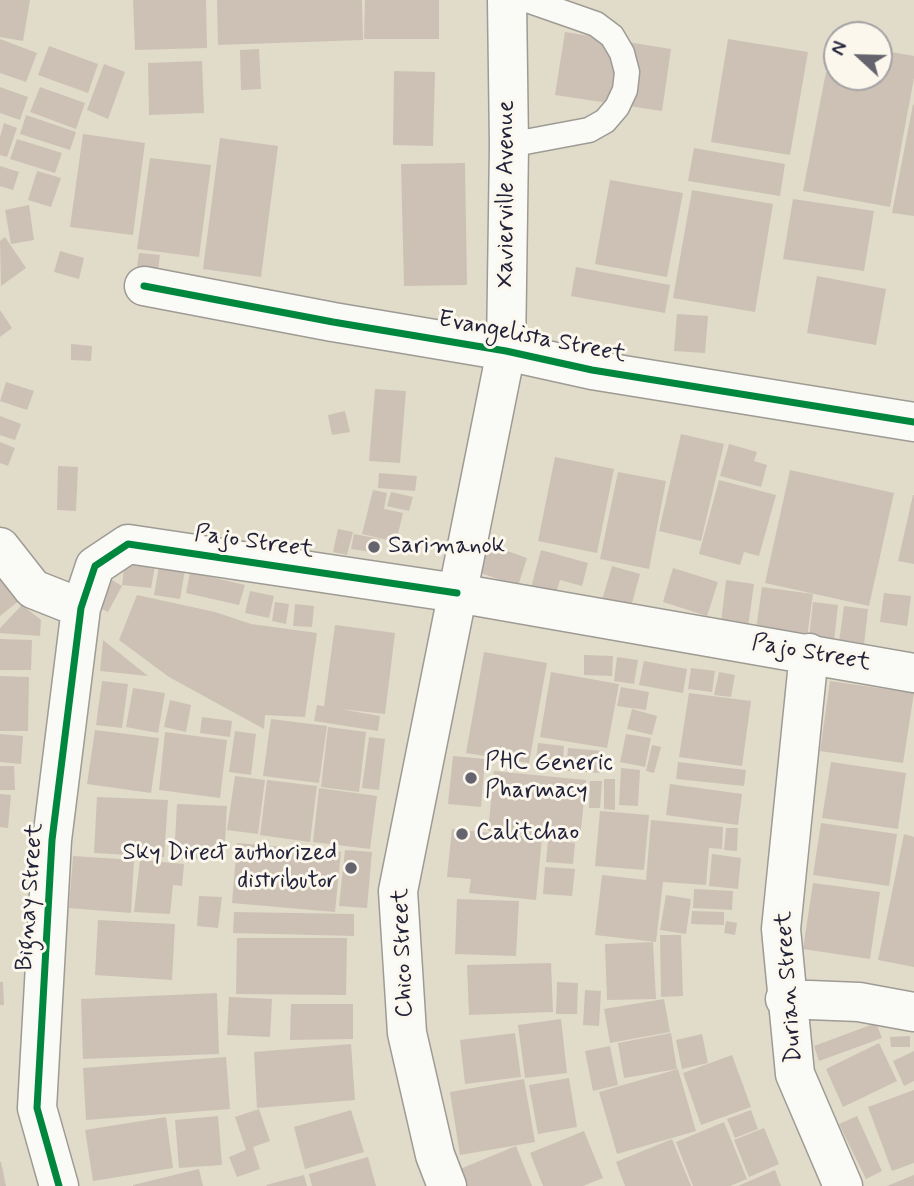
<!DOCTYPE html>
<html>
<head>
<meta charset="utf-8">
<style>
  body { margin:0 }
  #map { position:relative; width:914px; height:1186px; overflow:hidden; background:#e1dbc9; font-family:Mynerve,sans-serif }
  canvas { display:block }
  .north { position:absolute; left:823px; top:21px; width:70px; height:70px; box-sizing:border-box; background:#fbf7ec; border:2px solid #a4a2a5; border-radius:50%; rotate:292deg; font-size:19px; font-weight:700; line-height:28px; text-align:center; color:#22223b }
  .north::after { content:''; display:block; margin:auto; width:24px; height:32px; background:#65636d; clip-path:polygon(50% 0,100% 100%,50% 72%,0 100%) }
</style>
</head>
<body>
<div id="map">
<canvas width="914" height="1186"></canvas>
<div class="north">N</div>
</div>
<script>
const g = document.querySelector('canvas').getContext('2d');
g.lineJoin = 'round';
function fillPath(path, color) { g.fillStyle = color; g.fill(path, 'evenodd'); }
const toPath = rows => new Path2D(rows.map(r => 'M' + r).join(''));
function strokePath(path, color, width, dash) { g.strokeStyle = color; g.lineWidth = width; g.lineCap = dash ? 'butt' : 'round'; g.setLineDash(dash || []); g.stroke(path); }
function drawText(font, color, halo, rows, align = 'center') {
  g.font = font + ' Mynerve,sans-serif'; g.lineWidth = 6; g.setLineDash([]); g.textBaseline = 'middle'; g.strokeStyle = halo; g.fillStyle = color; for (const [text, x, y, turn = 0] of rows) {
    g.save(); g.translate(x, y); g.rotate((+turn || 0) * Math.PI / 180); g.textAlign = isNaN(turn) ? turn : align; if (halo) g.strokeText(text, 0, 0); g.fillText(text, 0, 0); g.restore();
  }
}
fillPath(toPath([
  [0,0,30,0,23,41,0,37],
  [133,0,206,0,207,48,135,50],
  [217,0,362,0,363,40,218,45],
  [365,0,439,0,439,39,364,39],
  [565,32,671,49,662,111,555,95],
  [0,39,37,53,26,82,0,73],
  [728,39,808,52,790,155,711,142],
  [49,46,98,64,88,93,38,75],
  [259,49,261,89,241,90,240,50],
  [879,50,914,56,914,78,890,207,803,191,826,72,837,74,837,77,879,77],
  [202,61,204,113,149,115,148,63],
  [104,64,125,72,108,119,87,110],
  [394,71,435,72,433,146,393,145],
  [0,87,28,97,20,120,0,113],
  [40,87,85,103,76,129,30,112],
  [913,104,914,105,914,216,892,213],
  [26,115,76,132,70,150,20,134],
  [4,123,17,128,7,157,0,155,0,137],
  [83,134,145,143,133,235,70,227],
  [220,138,278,146,261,277,203,269],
  [17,139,62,153,55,173,10,159],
  [694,148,785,164,780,196,688,181],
  [150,158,211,165,199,257,137,249],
  [465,163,467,285,404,286,401,164],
  [0,166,19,172,13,190,0,186],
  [37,171,61,178,51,207,28,200],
  [610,180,683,193,667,277,595,264],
  [692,190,773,204,755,312,673,298],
  [793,199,874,211,864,271,783,259],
  [29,205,34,240,11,244,5,210],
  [5,237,26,268,1,286,0,241],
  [60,251,84,258,79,279,54,272],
  [139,253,160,255,157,277,136,274],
  [576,267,670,285,665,313,571,296],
  [817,276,886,289,876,345,807,333],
  [0,310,12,328,0,337],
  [677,314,708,316,705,353,674,351],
  [71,344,92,346,91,361,71,360],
  [6,382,34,391,27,410,0,401],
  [375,389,406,391,400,463,369,461],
  [345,411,350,432,332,435,328,415],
  [0,416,21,424,15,440,0,435],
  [681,434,724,444,701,541,659,531],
  [0,442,15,448,8,466,0,463],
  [729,444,757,452,754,461,767,465,761,487,720,476],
  [555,457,614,469,597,553,538,541],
  [58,466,78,467,76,511,57,510],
  [790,470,894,493,869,606,765,583],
  [618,472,666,481,649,569,600,559],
  [379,473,417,476,415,491,378,488],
  [719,480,776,495,759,556,744,552,740,565,699,554],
  [373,490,387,493,384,509,403,513,396,542,362,534],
  [391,492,413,497,409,511,387,506],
  [913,495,914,495,914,564,898,561],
  [338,529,353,532,347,555,333,552],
  [354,534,380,539,378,553,351,549],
  [482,542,527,558,518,586,472,570],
  [541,550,588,563,582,586,560,580,553,602,529,595],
  [160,560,186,564,180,599,154,595],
  [125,562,155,566,151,588,122,585],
  [612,566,640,574,629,614,600,607],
  [673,568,718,582,707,616,663,602],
  [190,572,245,585,239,605,186,593],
  [0,576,20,600,0,616],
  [109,578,122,586,108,612,94,605],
  [726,580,754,584,748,627,721,623],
  [762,587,813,594,807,637,756,629],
  [250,591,274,596,269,618,245,613],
  [884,593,911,596,907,626,880,622],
  [137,595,215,612,251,624,317,633,305,717,265,715,264,729,169,677,119,640],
  [275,602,289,604,286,624,272,621],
  [813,602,838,605,834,641,809,638],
  [295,604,314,606,312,627,293,626],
  [22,605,41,620,40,636,0,633,0,628],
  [844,606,868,609,864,645,839,642],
  [335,625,395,633,385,714,340,709,380,716,378,731,314,721,317,705,324,706],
  [0,639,32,640,31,670,0,670],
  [103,640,148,676,100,671],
  [484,652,547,663,529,763,466,753],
  [584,655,613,656,612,676,584,675],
  [617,657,638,660,634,684,614,681],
  [644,661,687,669,683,693,639,685],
  [691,668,715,671,712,692,688,689],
  [551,672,619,684,607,748,540,737],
  [719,672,735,675,731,697,714,695],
  [0,676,29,677,28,731,0,731],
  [102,681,128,684,122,728,96,725],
  [830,681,914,693,903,763,820,751],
  [621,687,649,692,646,710,617,706],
  [133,688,165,693,158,733,126,727],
  [689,693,751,701,742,766,679,757],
  [170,700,191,705,186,732,164,727],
  [632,709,657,716,652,735,627,729],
  [202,717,232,721,230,737,200,733],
  [271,719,327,726,319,783,263,776],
  [328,727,366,732,359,792,321,787],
  [95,730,159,738,151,793,87,784],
  [235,731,256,734,251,775,229,772],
  [165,732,227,740,220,798,159,790],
  [0,734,23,736,21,764,0,762],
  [626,734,651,738,645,767,620,762],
  [369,737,385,739,379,790,362,788],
  [538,743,564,746,562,771,535,768],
  [652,745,661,747,654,773,646,771],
  [568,748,603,751,601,773,566,771],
  [453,756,485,759,481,807,448,804],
  [678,762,746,770,744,786,676,779],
  [831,762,906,773,898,829,822,818],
  [0,766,14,766,15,790,0,790],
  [621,768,640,770,638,806,619,805],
  [494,771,586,780,580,839,488,831],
  [235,776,265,780,258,834,227,830],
  [604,779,615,779,615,810,604,809],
  [267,780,317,786,310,842,260,835],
  [590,781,602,781,600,808,589,808],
  [670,784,742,794,738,825,666,815],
  [319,788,377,796,370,849,313,842],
  [0,794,11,795,8,828,0,827],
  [97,797,168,800,164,857,94,853],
  [177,804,227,806,224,860,174,858],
  [600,811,649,815,644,870,595,866],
  [651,820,723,827,722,849,709,848,706,885,663,882,656,942,595,935,602,875,646,880],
  [821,823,897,834,889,886,813,875],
  [726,828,738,828,737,851,724,850],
  [452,829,542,838,536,900,469,893,471,879,447,877],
  [904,834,914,837,914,967,878,960],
  [548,840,575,843,573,864,546,862],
  [237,843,341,852,335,912,232,903],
  [345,850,372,852,367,908,339,906],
  [712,854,741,858,738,889,709,886],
  [73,856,134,860,131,913,69,908],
  [140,860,184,864,182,886,173,885,170,914,134,912],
  [545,867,575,869,572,896,543,894],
  [813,883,880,892,870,959,803,949],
  [694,889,733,891,732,910,693,908],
  [666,895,691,899,686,934,660,930],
  [199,896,222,897,218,928,197,926],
  [457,899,519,901,516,956,455,954],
  [692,911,724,912,724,925,691,924],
  [234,912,354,914,354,936,233,933],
  [98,920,175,924,172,980,95,975],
  [726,921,737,923,735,935,724,933],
  [660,935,681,935,683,996,661,997],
  [237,938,347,938,346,995,236,994],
  [653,942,656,999,607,1000,605,944],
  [551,963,553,1012,469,1015,467,965],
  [0,982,3,982,4,1005,0,1005],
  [557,982,578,983,577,1014,556,1014],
  [585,990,601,991,599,1026,583,1025],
  [217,993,219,1054,83,1059,81,999],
  [229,997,272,999,270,1037,227,1035],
  [664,999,670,1032,610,1043,604,1009],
  [291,1004,353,1004,353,1039,290,1040],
  [561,1019,567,1073,525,1078,518,1025],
  [876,1023,882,1038,819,1061,814,1046],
  [515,1033,521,1077,465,1084,460,1040],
  [671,1033,677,1069,624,1078,618,1043],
  [702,1034,708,1063,682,1069,676,1040],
  [910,1036,910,1047,891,1047,890,1037],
  [879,1043,897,1081,843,1107,826,1069],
  [351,1044,355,1100,257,1108,254,1052],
  [610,1046,618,1085,593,1091,585,1051],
  [914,1051,914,1081,904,1086,893,1061],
  [732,1055,751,1107,701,1125,683,1073],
  [226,1057,230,1109,86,1120,83,1068],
  [678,1069,696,1131,617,1154,599,1092],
  [569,1078,577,1127,538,1134,529,1085],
  [524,1079,535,1142,460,1155,450,1092],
  [914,1090,914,1163,892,1171,868,1107],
  [259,1109,270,1141,253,1147,260,1169,237,1177,229,1157,246,1150,235,1117],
  [351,1110,364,1152,305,1169,294,1127],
  [751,1110,758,1129,735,1138,727,1119],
  [218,1116,222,1165,179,1168,175,1120],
  [857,1116,882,1171,866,1179,839,1124],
  [166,1117,173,1168,93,1181,85,1130],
  [724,1122,747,1179,730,1186,693,1186,676,1142],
  [764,1128,779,1164,749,1177,734,1140],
  [584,1131,603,1178,583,1186,543,1186,530,1153],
  [672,1139,691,1186,625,1186,616,1162],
  [516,1146,532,1186,461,1186,455,1171],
  [368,1157,376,1186,312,1186,309,1174],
  [0,1162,1,1162,6,1186,0,1186],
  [199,1169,203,1186,133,1186,133,1185],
  [775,1170,781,1186,738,1186],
  [304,1175,307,1186,267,1186,266,1185],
  [914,1175,914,1186,887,1186]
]), '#cdc1b6');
const service = toPath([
  [509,145,589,130,605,121,617,107,625,90,627,72,622,53,612,36,596,24,527,0]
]);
const minor = toPath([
  [144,286,333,322,506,351,592,370,914,422],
  [0,547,33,589,81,608],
  [809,653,781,929,795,1074,843,1186],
  [785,999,859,1002,914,1012],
  [59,1186,37,1108,52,840,81,608,95,566,128,544,457,593,914,673]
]);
const secondary = toPath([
  [447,1186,435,1155,407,1033,398,891,506,351,509,145,507,0]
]);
strokePath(service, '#9e9b94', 27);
strokePath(minor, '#9e9b94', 41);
strokePath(secondary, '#9e9b94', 41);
strokePath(service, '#fafaf7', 24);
strokePath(minor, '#fafaf7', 38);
strokePath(secondary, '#fafaf7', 38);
strokePath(toPath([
  [144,286,333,322,506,351,592,370,914,422],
  [59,1186,37,1108,52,840,81,608,95,566,128,544,457,593]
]), '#00873e', 7);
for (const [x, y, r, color] of [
  [374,547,7,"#65636d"],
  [471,778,7,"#65636d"],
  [462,834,7,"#65636d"],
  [351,868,7,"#65636d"]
]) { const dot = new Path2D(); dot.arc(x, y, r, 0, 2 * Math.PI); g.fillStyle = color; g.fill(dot); strokePath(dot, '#fbf7ec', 2.5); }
drawText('24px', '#22223b', '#fbf7ec', [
  ["Xavierville Avenue",507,194,-90],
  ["Evangelista Street",532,338,11],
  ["Pajo Street",254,543,8],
  ["Pajo Street",811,654,10],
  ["Bignay Street",31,897,-86],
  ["Chico Street",404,953,-92],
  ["Durian Street",790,987,-94]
]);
drawText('24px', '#22223b', '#fbf7ec', [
  ["Sarimanok",388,547],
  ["PHC Generic",485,764],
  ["Pharmacy",485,792],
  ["Calitchao",476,834],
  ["Sky Direct authorized",337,854,"right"],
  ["distributor",337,882,"right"]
], 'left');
</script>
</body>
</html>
